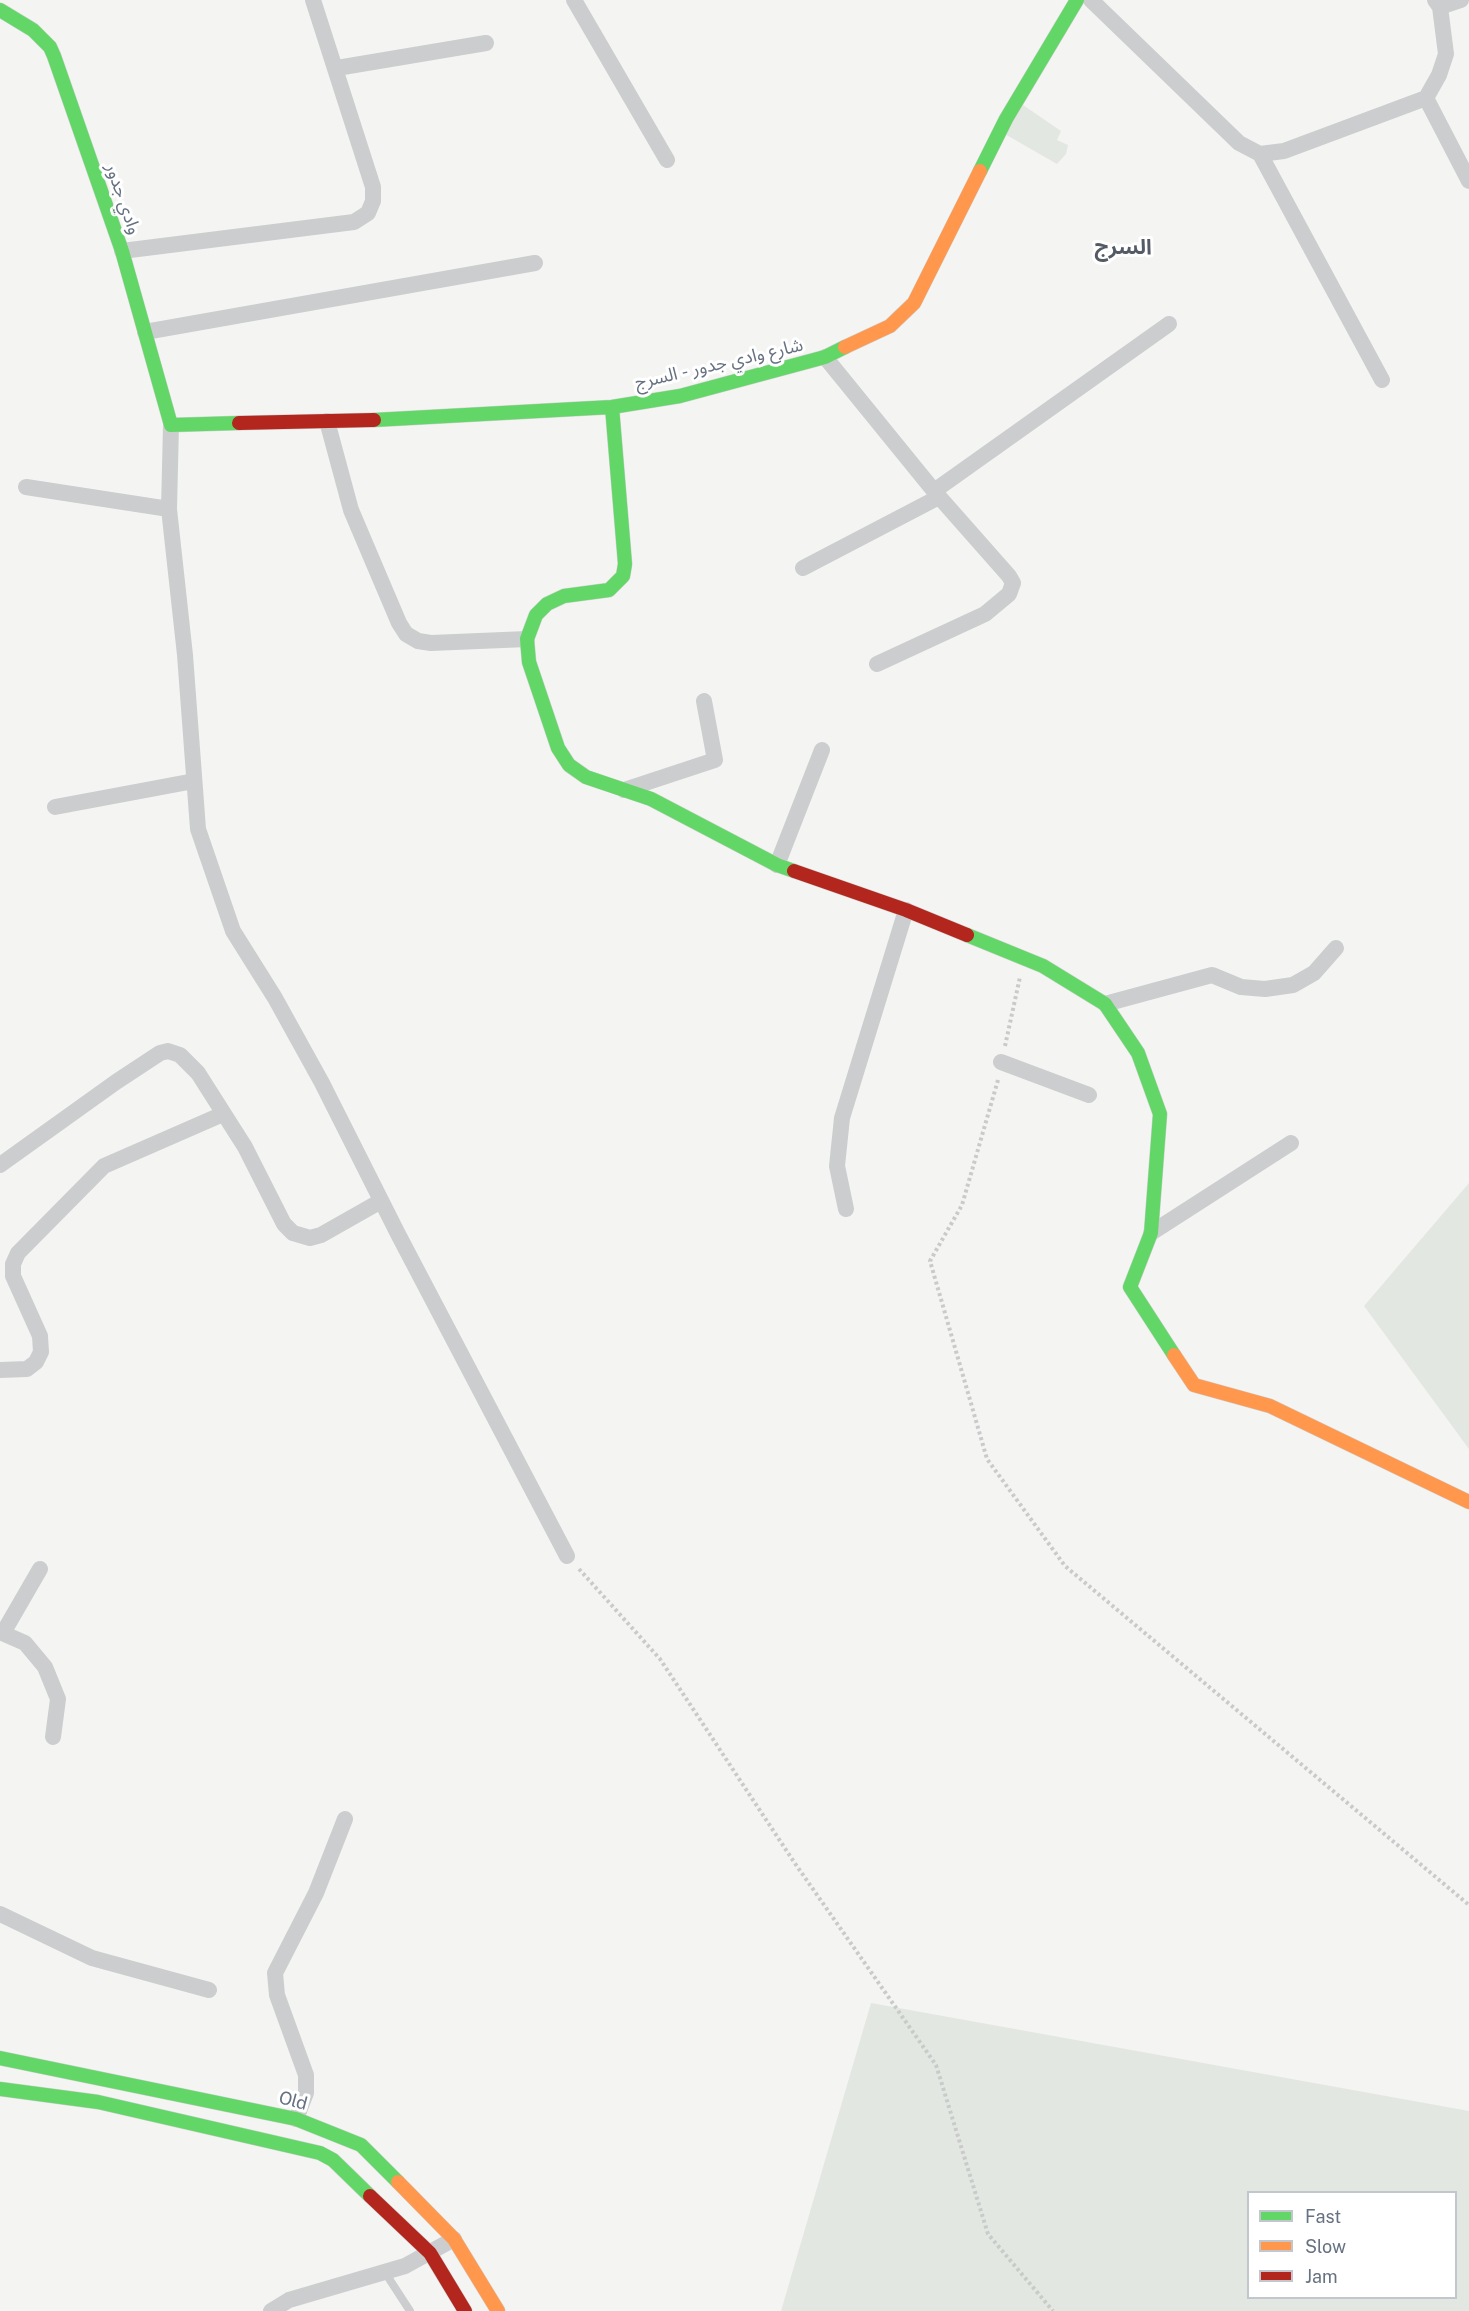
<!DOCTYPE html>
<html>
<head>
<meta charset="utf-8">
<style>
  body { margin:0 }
  #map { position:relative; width:1469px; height:2311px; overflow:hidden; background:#f4f4f3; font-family:"Public Sans",sans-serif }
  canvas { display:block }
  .legend { position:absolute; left:1247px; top:2191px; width:210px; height:108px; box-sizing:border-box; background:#fff; border:2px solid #c2c6cd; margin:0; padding:8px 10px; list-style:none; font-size:18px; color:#667181 }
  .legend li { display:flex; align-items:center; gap:12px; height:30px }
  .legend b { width:30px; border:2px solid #c2c6cd }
</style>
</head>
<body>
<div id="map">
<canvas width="1469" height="2311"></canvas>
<ul class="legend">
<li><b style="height:8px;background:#63d668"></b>Fast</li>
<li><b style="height:8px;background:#ff974d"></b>Slow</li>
<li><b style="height:8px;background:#b3261e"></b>Jam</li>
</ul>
</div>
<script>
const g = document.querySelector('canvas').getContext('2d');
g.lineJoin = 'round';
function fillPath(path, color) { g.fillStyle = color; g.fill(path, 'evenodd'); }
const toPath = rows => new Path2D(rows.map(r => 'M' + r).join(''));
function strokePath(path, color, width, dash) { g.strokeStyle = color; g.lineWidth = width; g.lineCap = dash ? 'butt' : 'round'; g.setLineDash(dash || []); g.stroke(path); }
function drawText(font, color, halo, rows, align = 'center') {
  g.font = font + ' "Public Sans","Noto Sans Arabic",sans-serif'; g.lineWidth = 6; g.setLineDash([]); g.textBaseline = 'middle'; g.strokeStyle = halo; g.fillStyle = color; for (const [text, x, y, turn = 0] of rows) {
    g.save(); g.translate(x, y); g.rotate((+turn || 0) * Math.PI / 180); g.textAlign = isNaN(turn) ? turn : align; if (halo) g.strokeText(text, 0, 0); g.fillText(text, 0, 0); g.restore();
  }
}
fillPath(toPath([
  [1023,105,1061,131,1057,140,1068,145,1066,154,1057,164,1003,133],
  [1469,1183,1469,1449,1364,1306],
  [871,2003,1469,2111,1469,2311,781,2311],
  [1248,2192,1456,2192,1456,2298,1248,2298]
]), '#e3e7e1');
const fast = toPath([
  [0,10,33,30,50,47,54,56,122,251,171,425,239,423],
  [980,171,1006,119,1077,0],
  [612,407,625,564,623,576,609,590,564,596,547,604,536,615,527,639,529,662,558,748,569,765,586,777,651,799,777,865,794,871],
  [374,420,612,407,680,396,825,357,845,347],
  [967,935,1043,966,1105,1004,1138,1053,1160,1114,1151,1233,1130,1287,1174,1355],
  [0,2058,296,2119,361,2145,398,2182],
  [0,2089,98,2102,320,2153,333,2160,370,2196]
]);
const slow = toPath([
  [845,347,890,326,914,303,980,171],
  [1174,1355,1194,1385,1270,1406,1469,1502],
  [398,2182,454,2239,498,2311]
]);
const jam = toPath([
  [239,423,374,420],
  [794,871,906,910,967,935],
  [370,2196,430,2253,465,2311]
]);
strokePath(fast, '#d1d2d2', 15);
strokePath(slow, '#d1d2d2', 15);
strokePath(jam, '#d1d2d2', 15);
strokePath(toPath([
  [1005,1046,1020,977],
  [998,1080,962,1205,930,1261,987,1459,1065,1566,1469,1905],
  [579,1569,660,1659,794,1862,936,2065,988,2234,1053,2311]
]), '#c9caca', 4, [3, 3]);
strokePath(toPath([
  [386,2274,410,2311]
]), '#cccdce', 8);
strokePath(toPath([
  [574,0,667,160],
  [1091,0,1239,143,1260,154,1284,151,1426,98],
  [1435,0,1440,7,1446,54,1439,75,1426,98,1469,181],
  [1440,7,1461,0],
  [337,68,486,43],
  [1260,154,1382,380],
  [122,251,354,222,368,213,373,201,373,187,313,0],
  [145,332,535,263],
  [825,357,934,491,1009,576,1013,583,1009,594,985,614,877,664],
  [327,421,351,510,399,623,406,634,418,641,431,643,527,639],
  [171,425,169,509,185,655,198,829,233,931,275,998,322,1083,398,1234,567,1556],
  [26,487,169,509],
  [934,491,1169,324],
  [803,568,939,497],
  [624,790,715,760,704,701],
  [55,807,194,781],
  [777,865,822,750],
  [1105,1004,1212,975,1241,987,1265,989,1293,985,1314,973,1336,948],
  [1001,1062,1089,1095],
  [0,1165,116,1082,160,1053,168,1051,180,1055,198,1073,245,1147,284,1224,293,1233,310,1238,321,1235,381,1201],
  [846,1209,837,1166,842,1118,906,910],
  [1151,1233,1291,1143],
  [0,1370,27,1369,36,1362,41,1352,40,1336,13,1276,13,1264,18,1253,104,1166,223,1114],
  [0,1632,25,1643,45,1667,58,1699,53,1737],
  [3,1633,40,1569],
  [0,1914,92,1958,209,1990],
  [296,2119,306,2093,306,2075,277,1995,275,1973,316,1893,345,1819],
  [271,2311,289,2300,405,2266,454,2239]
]), '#cccdce', 16);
strokePath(fast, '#63d668', 14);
strokePath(slow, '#ff974d', 14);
strokePath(jam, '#b3261e', 14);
drawText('18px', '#667181', '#fff', [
  ["وادي جدور",123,199,71],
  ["شارع وادي جدور - السرج",719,364,-13],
  ["Old",293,2101,15]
]);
drawText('bold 21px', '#545b66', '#fff', [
  ["السرج",1123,248]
]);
</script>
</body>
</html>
